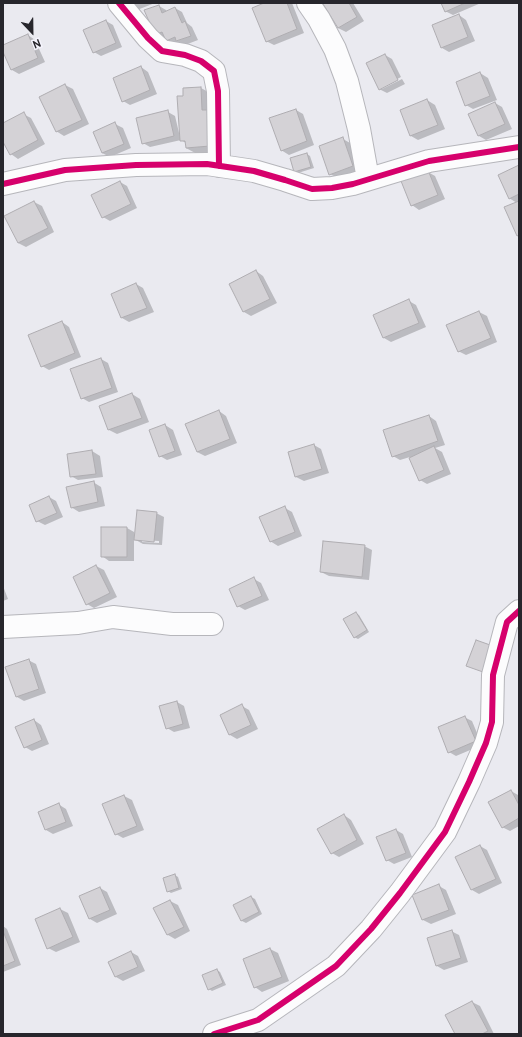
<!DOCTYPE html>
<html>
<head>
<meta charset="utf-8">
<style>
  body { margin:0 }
  #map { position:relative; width:522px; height:1037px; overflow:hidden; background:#eaeaf0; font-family:Overpass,sans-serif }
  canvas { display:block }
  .frame { position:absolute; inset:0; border:4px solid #27262c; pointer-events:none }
  .north { position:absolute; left:12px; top:12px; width:40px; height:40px; -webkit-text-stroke:3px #f5f4fd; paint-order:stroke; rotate:158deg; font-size:11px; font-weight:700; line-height:16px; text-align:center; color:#27262c }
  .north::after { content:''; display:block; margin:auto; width:14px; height:18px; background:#27262c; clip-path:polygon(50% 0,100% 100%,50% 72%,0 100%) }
</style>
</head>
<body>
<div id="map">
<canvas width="522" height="1037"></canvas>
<div class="frame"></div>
<div class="north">N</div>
</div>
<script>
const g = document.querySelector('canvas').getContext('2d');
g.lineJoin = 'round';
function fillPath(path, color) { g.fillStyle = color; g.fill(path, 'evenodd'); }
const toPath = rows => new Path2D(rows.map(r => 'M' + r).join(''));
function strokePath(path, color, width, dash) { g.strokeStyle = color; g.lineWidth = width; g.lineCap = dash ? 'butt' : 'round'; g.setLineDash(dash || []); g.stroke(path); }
fillPath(toPath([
  [128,3,155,3,137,10],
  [267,3,292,3,304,33,274,45,266,41],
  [327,3,353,3,364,21,346,32,338,28],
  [442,3,481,3,453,15,445,11],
  [159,6,166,10,167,12,175,8,182,12,187,23,192,27,198,40,185,45,180,42,174,45,166,40,165,38,163,39,155,35],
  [459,15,466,20,475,41,449,52,442,48],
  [106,21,113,25,122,47,101,56,94,52],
  [28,35,35,40,45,62,19,74,12,70,3,49,3,46],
  [385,55,392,59,401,77,382,87,382,89,402,79,405,84,387,93,379,89],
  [141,67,148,72,157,94,130,105,123,101],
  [480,73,488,78,497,100,473,109,466,105],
  [65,85,73,89,89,124,64,136,56,131],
  [201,88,212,94,221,152,197,154,186,148,186,143,181,140,150,147,143,143,168,112,175,116,180,137,181,137,184,97],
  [427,100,435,105,445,129,418,140,411,136,401,111],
  [495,103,502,107,512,129,486,140,479,136],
  [296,110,303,114,314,145,289,155,281,150],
  [23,114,31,118,45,144,18,159,11,154,3,140,3,124],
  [115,124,123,128,131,148,110,157,102,153],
  [343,139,350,143,360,170,338,178,330,174],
  [307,154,310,156,314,168,298,173,295,171],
  [519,167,519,236,518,235,517,203,509,198],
  [428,172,435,176,445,199,419,210,412,205],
  [120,182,127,186,137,208,110,221,103,217],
  [34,202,42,206,54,232,26,247,18,243],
  [256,271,263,276,277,303,251,316,244,312,230,284],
  [136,284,143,288,154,312,129,322,122,318,112,294],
  [409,301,416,305,426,327,391,342,384,338],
  [479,312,487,316,497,342,466,355,458,351],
  [62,322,69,327,81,357,49,370,42,366],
  [101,359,108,363,118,392,89,402,82,398],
  [132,394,140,399,149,422,117,434,109,430,100,407],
  [219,411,226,416,237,443,205,456,197,452],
  [429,416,436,421,445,445,435,448,442,452,451,474,427,484,420,480,410,457,400,460,393,456],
  [165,425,173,430,182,455,167,460,160,456],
  [314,445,321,449,329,473,304,481,296,477],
  [92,451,100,456,103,477,78,480,71,476,68,455],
  [93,482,101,487,105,506,79,512,71,507],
  [49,497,56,501,63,517,45,525,37,521],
  [285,508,292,512,302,536,278,546,270,541],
  [156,513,164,517,162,545,143,544,134,539,134,561,109,561,102,556,127,528,134,532,134,539,135,539],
  [142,540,159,541,159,543,142,542],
  [364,546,372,550,369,580,329,576,321,572],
  [96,566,104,570,117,597,94,608,87,604],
  [254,579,261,583,269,600,245,610,238,606],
  [3,586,8,599,3,601],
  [356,613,359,615,369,632,358,639,354,637],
  [28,660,36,664,46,693,24,701,17,697],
  [177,702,184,706,190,728,174,732,167,728],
  [242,706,249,710,258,729,237,739,230,735,221,716],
  [464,717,472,721,482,745,456,756,449,752],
  [34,720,41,725,49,744,32,751,25,747],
  [511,791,518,795,519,797,519,826,510,831,502,827],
  [124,796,132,800,144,830,123,838,116,834],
  [58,804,66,809,73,826,53,834,46,830,39,812],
  [344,815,351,820,364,844,339,857,332,853],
  [396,830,403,834,412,857,394,864,387,860],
  [480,846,487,850,502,883,479,894,472,890],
  [175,875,178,877,182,889,171,893,168,891],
  [439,886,446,890,456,914,431,924,423,920,414,896],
  [100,888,107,892,117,914,97,923,90,919],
  [251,897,255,899,262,914,246,923,242,921,234,905],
  [170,901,178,905,190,931,175,939,168,935],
  [60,909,68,913,80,942,56,952,48,948,36,920],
  [3,926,7,929,21,965,3,972],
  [451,931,459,935,468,962,444,970,437,966],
  [270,949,278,953,289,981,262,992,255,987],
  [131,952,138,956,145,971,123,981,116,977],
  [217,970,220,972,226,985,212,991,209,989],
  [472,1002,480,1006,494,1034,456,1034]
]), '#0003');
const building = toPath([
  [264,3,287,3,297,29,266,42,252,8,264,3],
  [325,3,349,3,357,17,338,28,323,4,325,3],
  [441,3,465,3,445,12,441,3],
  [159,5,162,13,175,7,182,23,185,21,191,36,176,41,175,37,166,41,162,32,155,35,144,10,159,5],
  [459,14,468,37,441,48,432,25,459,14],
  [106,20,116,43,93,53,83,30,106,20],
  [28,34,38,58,11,70,3,52,3,45,28,34],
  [385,54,398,80,379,90,366,63,385,54],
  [141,66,150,90,122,102,113,78,141,66],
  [480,72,490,96,465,106,456,82,480,72],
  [65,84,82,120,56,132,39,97,65,84],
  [201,87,202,110,208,110,210,146,186,148,185,141,180,141,177,96,183,96,183,88,201,87],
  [427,99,438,125,410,136,400,110,427,99],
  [495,102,505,124,478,136,468,114,495,102],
  [296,109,307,141,281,151,269,118,296,109],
  [168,110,174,136,142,144,136,118,168,110],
  [24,112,38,140,10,155,3,142,3,123,24,112],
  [115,122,124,144,102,153,93,132,115,122],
  [343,137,353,166,329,175,319,146,343,137],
  [307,153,311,167,294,172,290,158,307,153],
  [519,165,519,194,509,199,498,175,519,165],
  [428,170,438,195,411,206,401,181,428,170],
  [120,181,131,204,102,218,91,195,120,181],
  [34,201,48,228,18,243,4,216,34,201],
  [519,201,519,235,517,236,504,207,519,201],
  [256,270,270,299,243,312,229,284,256,270],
  [136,283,147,308,121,318,111,294,136,283],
  [409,299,419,323,383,338,373,315,409,299],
  [479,311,491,338,458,352,446,325,479,311],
  [62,321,75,353,41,367,28,335,62,321],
  [101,358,112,388,81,399,70,369,101,358],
  [132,393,142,418,108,430,99,406,132,393],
  [219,410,230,439,197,452,185,424,219,410],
  [429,415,438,441,392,457,383,430,429,415],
  [165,424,175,451,159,457,149,430,165,424],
  [314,444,322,469,295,477,288,452,314,444],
  [434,446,444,470,419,481,409,458,434,446],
  [92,450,96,474,70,477,67,454,92,450],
  [94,481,98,502,71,508,66,487,94,481],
  [49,496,57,513,36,522,29,505,49,496],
  [285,506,295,532,270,542,259,517,285,506],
  [137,510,157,512,154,542,134,540,137,510],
  [101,527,127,527,127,557,101,557,101,527],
  [323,541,365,545,362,577,320,572,323,541],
  [96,565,110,593,86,605,73,577,96,565],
  [254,577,262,596,237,607,229,589,254,577],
  [356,612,367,630,354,638,343,619,356,612],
  [476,640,493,646,483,672,466,666,476,640],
  [29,659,39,689,16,697,5,667,29,659],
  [177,701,183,724,166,729,159,706,177,701],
  [242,704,251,725,229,735,220,715,242,704],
  [465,716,476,741,448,753,438,727,465,716],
  [34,719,42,740,24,748,15,727,34,719],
  [511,790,519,805,519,818,502,828,488,802,511,790],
  [124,795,137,826,115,835,102,804,124,795],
  [59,803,66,822,45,830,38,812,59,803],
  [344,814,357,840,331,854,317,829,344,814],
  [396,829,406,853,386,861,376,837,396,829],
  [480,845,496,879,471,890,455,857,480,845],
  [175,874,179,888,167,892,163,878,175,874],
  [439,884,449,910,422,920,412,895,439,884],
  [100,887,110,910,89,919,79,896,100,887],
  [251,896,259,912,241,921,233,905,251,896],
  [170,900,184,927,167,935,153,908,170,900],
  [60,908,73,937,47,949,35,919,60,908],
  [452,930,461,958,436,966,427,938,452,930],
  [3,931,15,961,3,966,3,931],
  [270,948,282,977,254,988,243,959,270,948],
  [131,951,138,967,115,977,108,962,131,951],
  [217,969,223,983,208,990,202,975,217,969],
  [472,1001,488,1031,482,1034,455,1034,445,1015,472,1001]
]);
fillPath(building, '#d4d2d6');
strokePath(building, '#afadb1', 1);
const minor = toPath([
  [119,3,148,38,162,51,185,55,201,61,214,71,218,91,219,166],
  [308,3,319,19,335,49,347,81,359,129,368,179],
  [3,184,65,170,136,165,207,164,254,171,285,180,312,189,332,188,353,184,429,161,519,147],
  [3,627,78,623,113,617,172,624,212,624],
  [214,1034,258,1020,336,966,371,929,400,893,445,832,469,782,486,743,492,722,493,675,507,622,519,611]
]);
strokePath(minor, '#b6b6bb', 24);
strokePath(minor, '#fcfcfd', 22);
strokePath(toPath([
  [119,3,148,38,162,51,185,55,201,61,214,71,218,91,219,166],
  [3,184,65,170,136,165,207,164,254,171,285,180,312,189,332,188,353,184,429,161,519,147],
  [214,1034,258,1020,336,966,371,929,400,893,445,832,469,782,486,743,492,722,493,675,507,622,519,611]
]), '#d6006c', 6);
</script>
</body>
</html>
